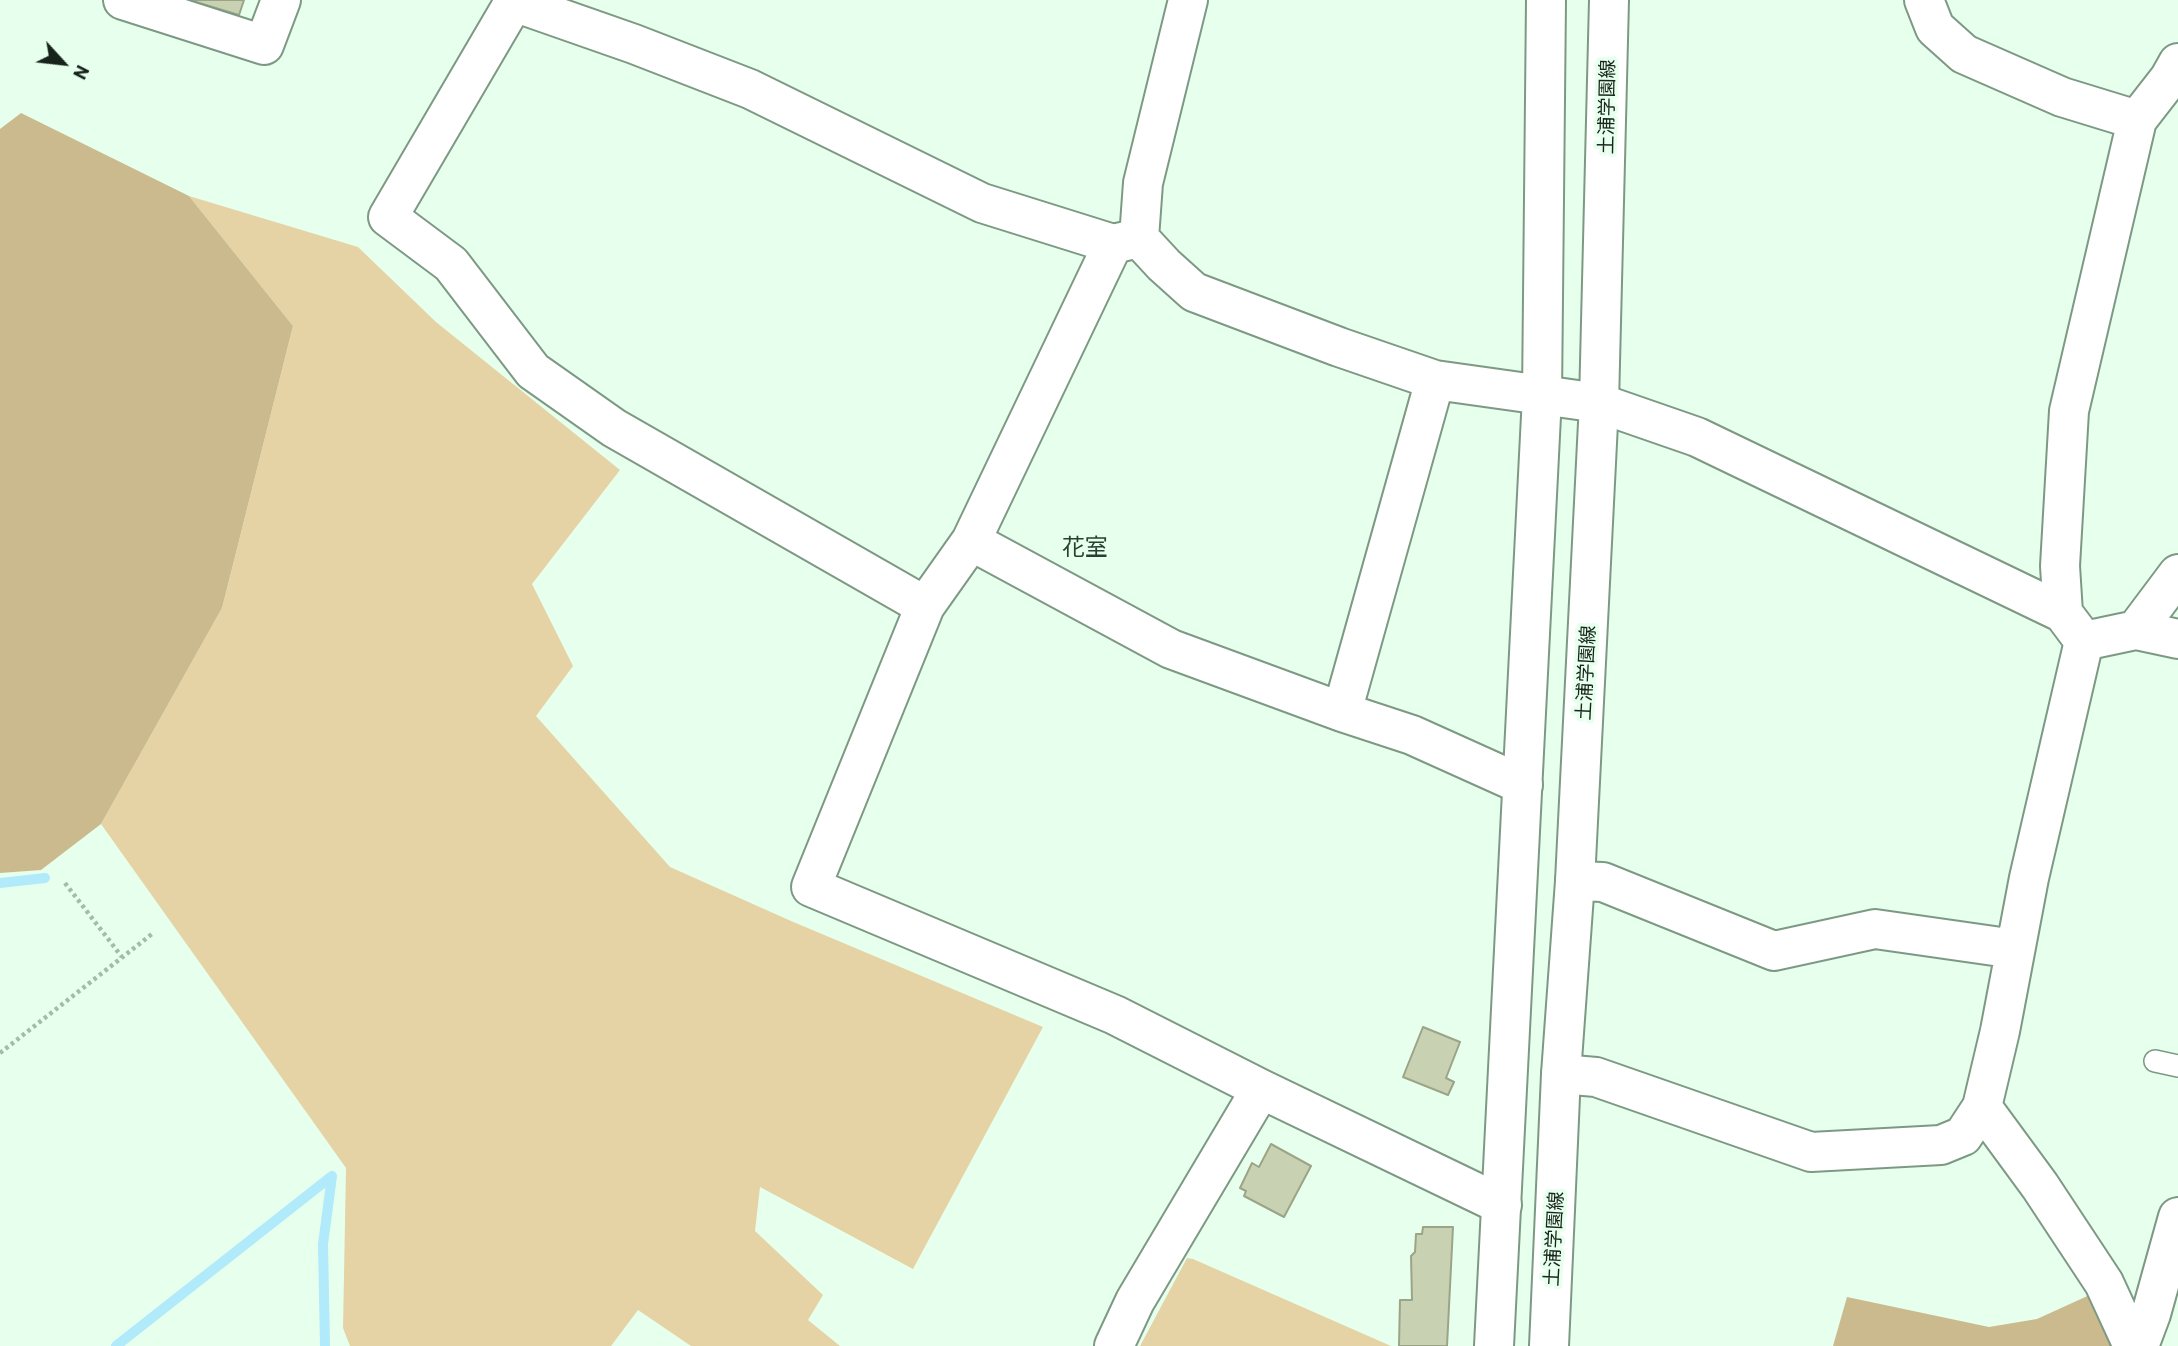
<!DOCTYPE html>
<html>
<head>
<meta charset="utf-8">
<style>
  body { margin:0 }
  #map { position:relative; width:2178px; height:1346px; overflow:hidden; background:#e7ffed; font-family:Barlow,sans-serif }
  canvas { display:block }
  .north { position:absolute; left:28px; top:28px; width:70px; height:70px; -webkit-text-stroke:5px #e7ffed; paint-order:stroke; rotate:117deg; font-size:19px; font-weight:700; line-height:28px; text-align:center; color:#18231b }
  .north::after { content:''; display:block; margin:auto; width:24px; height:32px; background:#18231b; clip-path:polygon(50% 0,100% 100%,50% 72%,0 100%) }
</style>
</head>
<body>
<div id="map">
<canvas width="2178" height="1346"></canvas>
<div class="north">N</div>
</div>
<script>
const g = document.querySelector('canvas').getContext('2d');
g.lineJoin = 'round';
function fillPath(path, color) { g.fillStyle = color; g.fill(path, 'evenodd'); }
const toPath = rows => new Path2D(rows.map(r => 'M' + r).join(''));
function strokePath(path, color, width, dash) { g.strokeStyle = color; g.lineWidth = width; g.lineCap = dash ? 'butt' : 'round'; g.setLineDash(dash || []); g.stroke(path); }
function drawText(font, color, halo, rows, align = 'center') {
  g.font = font + ' Barlow,"Noto Sans JP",sans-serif'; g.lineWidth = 7; g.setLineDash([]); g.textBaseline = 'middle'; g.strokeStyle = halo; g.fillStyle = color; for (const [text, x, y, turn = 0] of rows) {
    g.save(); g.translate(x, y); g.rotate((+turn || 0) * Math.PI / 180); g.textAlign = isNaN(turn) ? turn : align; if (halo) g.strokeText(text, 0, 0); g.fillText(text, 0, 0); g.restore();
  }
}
fillPath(toPath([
  [189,196,358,247,436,322,620,470,532,584,573,666,536,716,670,867,791,921,1043,1027,913,1269,760,1187,755,1231,823,1295,808,1320,840,1346,691,1346,638,1310,611,1346,350,1346,343,1328,346,1168,101,824,222,608,293,326],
  [1187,1258,1193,1259,1391,1346,1140,1346]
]), '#e5d3a5');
fillPath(toPath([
  [21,113,189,196,293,326,222,608,101,824,41,870,0,873,0,129],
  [2094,1293,2113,1346,1833,1346,1847,1297,1989,1327,2037,1319]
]), '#cbba8d');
strokePath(toPath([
  [0,883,45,878],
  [116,1346,332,1176,323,1244,325,1346]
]), '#b0eafb', 10);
const building = toPath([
  [189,0,244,0,239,15,189,0],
  [1423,1027,1460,1042,1446,1078,1454,1082,1448,1095,1403,1077,1423,1027],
  [1271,1144,1311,1166,1284,1217,1244,1196,1246,1191,1240,1188,1252,1163,1259,1167,1271,1144],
  [1423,1227,1453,1227,1447,1346,1399,1346,1400,1300,1412,1300,1411,1256,1415,1252,1416,1234,1422,1234,1423,1227]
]);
fillPath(building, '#c8d2b3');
strokePath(building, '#9ba487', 2);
const service = toPath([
  [2155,1061,2178,1066]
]);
const minor = toPath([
  [123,0,264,45,281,0],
  [1188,0,1143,183,1139,238,1164,265,1194,292,1339,347,1435,380,1599,403,1697,437,2063,613,2060,566,2069,411,2137,120,2169,79,2178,63],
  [1924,0,1935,28,1964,54,2062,97,2137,120],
  [1113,244,971,541,925,606,811,887,1115,1015,1261,1089,1502,1205],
  [971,541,1171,649,1342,712,1412,735,1523,785],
  [925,606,614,428,533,371,451,264,388,217,514,2,634,44,750,89,982,203,1113,244,1139,238],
  [2063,613,2084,641,2029,878,2000,1031,1982,1107,2040,1186,2104,1283,2133,1346],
  [2136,630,2178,639],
  [2084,641,2136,630,2178,574],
  [1342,712,1435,380],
  [1575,881,1603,882,1774,951,1875,929,2015,949],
  [1561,1074,1596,1077,1811,1152,1941,1145,1963,1136,1982,1107],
  [1114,1346,1135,1301,1261,1089],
  [2139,1346,2151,1314,2178,1217]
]);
const primary = toPath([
  [1494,1346,1542,396,1546,0],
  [1549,1346,1561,1074,1575,881,1599,403,1609,0]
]);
strokePath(service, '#7d9984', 24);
strokePath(minor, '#7d9984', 42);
strokePath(primary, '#7d9984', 42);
strokePath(toPath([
  [65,883,122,957],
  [0,1053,152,934]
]), '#a6baab', 4.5, [3.5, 3.5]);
strokePath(service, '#fff', 21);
strokePath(minor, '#fff', 38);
strokePath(primary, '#fff', 38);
drawText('19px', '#18231b', '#e7ffed', [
  ["土浦学園線",1607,107,-89],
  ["土浦学園線",1586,673,-87],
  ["土浦学園線",1554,1239,-87]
]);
drawText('23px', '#273f2e', '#e7ffed', [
  ["花室",1085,547]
]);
</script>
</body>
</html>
